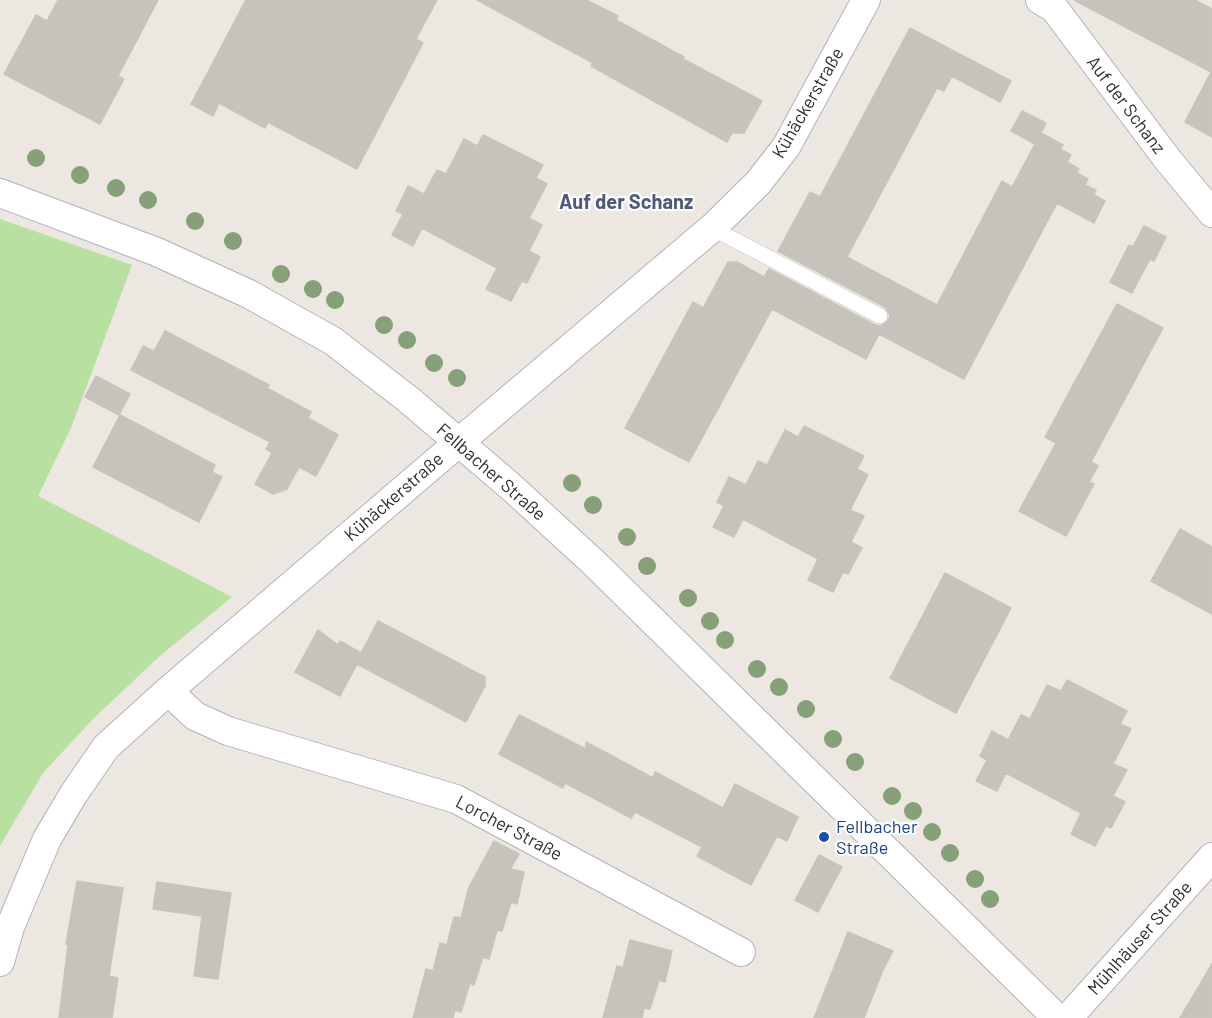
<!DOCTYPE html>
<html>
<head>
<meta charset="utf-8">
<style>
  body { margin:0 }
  canvas { display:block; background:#ede7e1 }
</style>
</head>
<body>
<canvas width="1212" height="1018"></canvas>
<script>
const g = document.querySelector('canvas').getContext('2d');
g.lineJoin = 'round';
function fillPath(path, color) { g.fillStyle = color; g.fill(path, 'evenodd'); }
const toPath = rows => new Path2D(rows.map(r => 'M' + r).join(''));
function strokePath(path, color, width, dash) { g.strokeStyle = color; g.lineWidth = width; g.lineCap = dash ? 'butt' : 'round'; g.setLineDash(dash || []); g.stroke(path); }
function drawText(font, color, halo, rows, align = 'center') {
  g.font = font + ' Barlow,sans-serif'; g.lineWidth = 4.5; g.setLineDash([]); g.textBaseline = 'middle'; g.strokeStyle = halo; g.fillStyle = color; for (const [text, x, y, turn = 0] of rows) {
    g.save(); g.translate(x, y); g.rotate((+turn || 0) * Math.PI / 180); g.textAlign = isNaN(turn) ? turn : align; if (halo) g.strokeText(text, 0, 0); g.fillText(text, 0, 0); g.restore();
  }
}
fillPath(toPath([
  [0,219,132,265,71,428,38,496,232,597,161,655,93,719,43,773,0,846]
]), '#b8e0a1');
const building = toPath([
  [58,0,158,0,118,76,124,79,100,124,4,74,36,15,47,21,58,0],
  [246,0,437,0,416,39,423,43,357,169,268,122,265,128,219,103,213,116,191,104,246,0],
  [477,0,586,0,618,16,616,20,684,57,683,59,762,101,744,133,732,133,727,142,591,66,593,63,477,0],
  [1074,0,1195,0,1212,9,1212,137,1185,122,1211,72,1074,0],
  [910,28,1011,81,1000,102,952,76,944,91,937,88,847,257,937,305,1002,181,1012,187,1035,144,1011,131,1022,111,1046,123,1041,133,1063,145,1060,149,1071,155,1067,162,1079,169,1077,173,1088,179,1085,185,1096,190,1094,195,1105,201,1094,223,1057,203,964,379,879,334,866,359,772,309,689,462,625,428,693,302,703,308,728,262,737,262,764,277,769,269,875,325,881,326,888,321,890,315,885,307,778,251,810,192,820,197,910,28],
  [483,135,543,165,536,178,547,184,529,218,542,225,529,251,540,257,527,283,522,281,511,301,486,289,497,268,422,228,413,246,392,235,403,214,396,211,408,186,424,194,437,170,446,174,464,139,477,146,483,135],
  [1144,226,1166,237,1154,261,1150,259,1132,293,1110,282,1129,245,1133,247,1144,226],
  [1117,304,1163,328,1091,462,1098,466,1089,482,1094,484,1066,536,1019,511,1056,443,1045,437,1117,304],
  [165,331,269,385,267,388,311,412,308,418,338,435,316,476,299,467,287,489,273,494,255,484,272,453,266,449,270,442,131,370,143,346,154,351,165,331],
  [96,376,130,394,119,415,85,397,96,376],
  [120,415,215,465,212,472,222,477,199,522,93,467,120,415],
  [804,426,864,456,857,469,868,475,850,510,864,516,851,542,862,548,848,574,843,572,833,592,808,580,818,559,743,519,734,537,713,527,724,506,717,502,729,477,746,485,758,461,767,465,785,430,798,437,804,426],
  [1180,529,1212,547,1212,614,1151,581,1180,529],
  [945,573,1011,608,956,713,890,678,945,573],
  [378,621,485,677,485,686,466,722,357,664,340,696,295,672,318,630,338,645,340,641,361,653,378,621],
  [1067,680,1127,711,1120,724,1131,729,1113,764,1127,770,1113,796,1125,802,1111,828,1106,826,1095,846,1071,834,1081,813,1006,773,997,791,976,781,987,760,980,756,992,731,1008,740,1021,715,1030,719,1047,685,1061,691,1067,680],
  [519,715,586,749,586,742,653,778,655,772,723,808,735,784,798,817,787,841,777,836,751,885,697,856,702,847,635,812,631,818,565,783,563,788,499,754,519,715],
  [494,841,519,854,510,869,524,872,517,904,511,902,502,931,497,930,489,959,483,957,474,985,470,983,461,1012,455,1010,453,1018,413,1018,426,969,433,971,440,943,447,945,454,917,461,918,469,887,494,841],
  [819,855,842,867,818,912,795,900,819,855],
  [77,881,123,888,109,976,118,978,112,1018,59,1018,68,945,66,944,77,881],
  [157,882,231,893,218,979,194,976,202,916,153,909,157,882],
  [848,932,893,951,883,970,864,1018,814,1018,848,932],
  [630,940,672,951,665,982,659,980,650,1009,644,1008,642,1018,603,1018,617,966,623,968,630,940],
  [1212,964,1212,1018,1180,1018,1212,964]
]);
fillPath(building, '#c6c2bc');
strokePath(building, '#c9c3ba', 1.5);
const service = toPath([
  [712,228,880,316]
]);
const minor = toPath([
  [1040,0,1054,8,1168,160,1212,213],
  [0,193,157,252,249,294,333,341,409,400,510,486,593,562,1057,1018],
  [168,691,195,716,228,731,456,799,741,952],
  [0,962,10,927,47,839,73,795,106,747,168,691,458,443,712,228,758,183,786,147,866,0],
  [1068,1018,1212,857]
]);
strokePath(service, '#b1b3bc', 16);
strokePath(minor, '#b1b3bc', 30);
strokePath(service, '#fff', 15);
strokePath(minor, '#fff', 28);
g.fillStyle = '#86a177';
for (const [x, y] of [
  [36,158],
  [80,175],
  [116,188],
  [148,200],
  [195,221],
  [233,241],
  [281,274],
  [313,289],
  [335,300],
  [384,325],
  [407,340],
  [434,363],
  [457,378],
  [572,483],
  [593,505],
  [627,537],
  [647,566],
  [688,598],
  [710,621],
  [725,640],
  [757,669],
  [779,687],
  [806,709],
  [833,739],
  [855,762],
  [892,796],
  [913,811],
  [932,832],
  [950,853],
  [975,879],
  [990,899]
]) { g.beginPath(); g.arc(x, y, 9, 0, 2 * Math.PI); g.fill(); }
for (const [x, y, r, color] of [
  [824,837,6,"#1a4fb4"]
]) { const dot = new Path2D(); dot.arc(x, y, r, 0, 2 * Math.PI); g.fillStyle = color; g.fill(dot); strokePath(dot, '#fff', 2); }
drawText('18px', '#2d2d2d', '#fff', [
  ["Kühäckerstraße",808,103,-60],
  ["Auf der Schanz",1126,105,53],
  ["Fellbacher Straße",491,472,41],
  ["Kühäckerstraße",394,497,-41],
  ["Lorcher Straße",509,828,28],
  ["Mühlhäuser Straße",1140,938,-48]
]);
drawText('18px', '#164399', '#fff', [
  ["Fellbacher",836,827],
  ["Straße",836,848]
], 'left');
drawText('bold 20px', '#4f597c', '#fff', [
  ["Auf der Schanz",626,202]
]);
</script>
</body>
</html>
